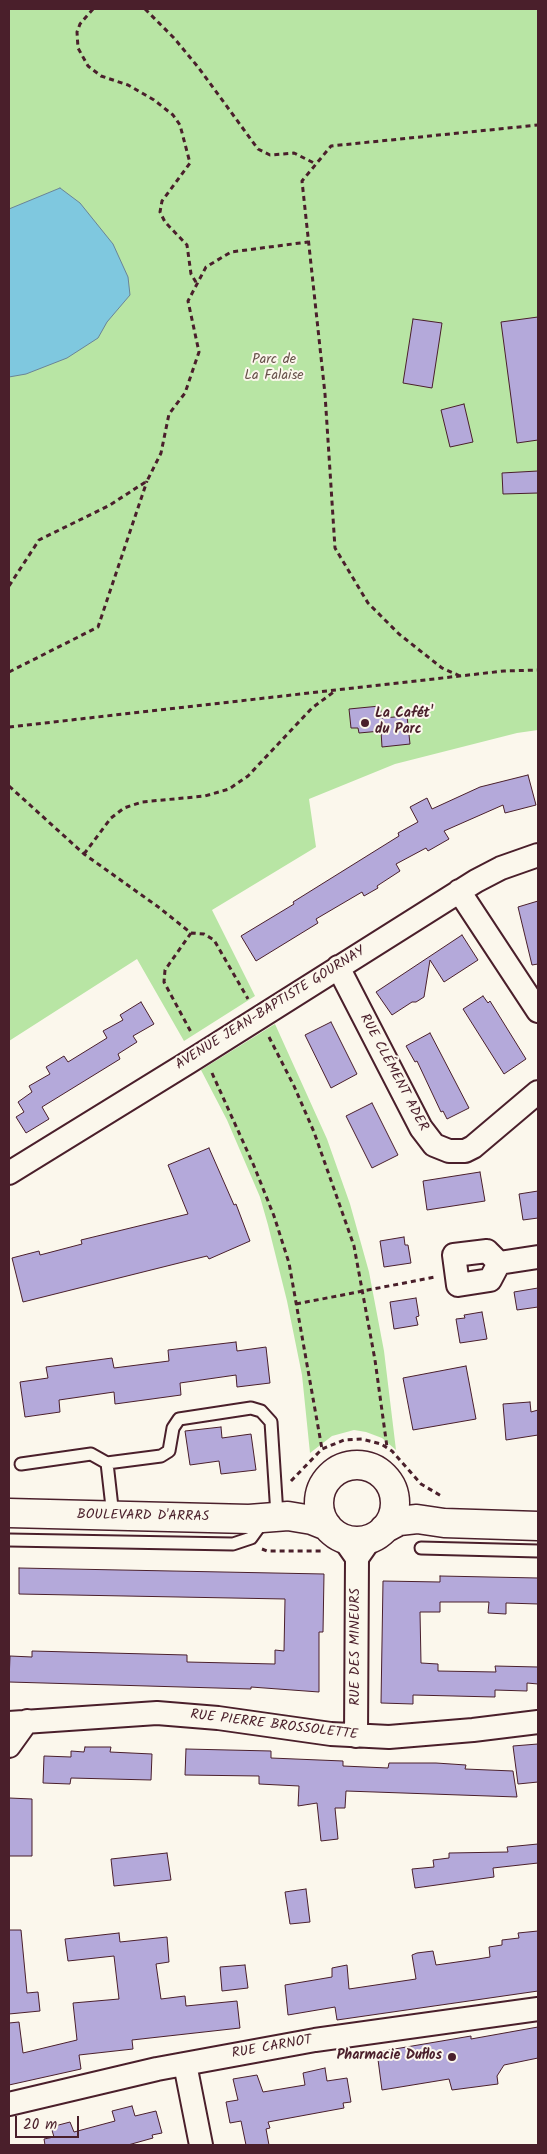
<!DOCTYPE html>
<html>
<head>
<meta charset="utf-8">
<style>
  body { margin:0 }
  #map { position:relative; width:547px; height:2154px; overflow:hidden; background:#fbf7ec; font-family:Kalam,sans-serif }
  canvas { display:block }
  .frame { position:absolute; inset:0; border:10px solid #4a1f2b; pointer-events:none }
  .scale { position:absolute; left:15px; top:2116px; width:64px; height:22px; box-sizing:border-box; border:2px solid #4a1f2b; border-top:0; padding-left:6px; font-size:15px; line-height:18px; white-space:nowrap; color:#4a1f2b; -webkit-text-stroke:4px #fbf7ec; paint-order:stroke }
</style>
</head>
<body>
<div id="map">
<canvas width="547" height="2154"></canvas>
<div class="frame"></div>
<div class="scale">20 m</div>
</div>
<script>
const g = document.querySelector('canvas').getContext('2d');
g.lineJoin = 'round';
function fillPath(path, color) { g.fillStyle = color; g.fill(path, 'evenodd'); }
const toPath = rows => new Path2D(rows.map(r => 'M' + r).join(''));
function strokePath(path, color, width, dash) { g.strokeStyle = color; g.lineWidth = width; g.lineCap = dash ? 'butt' : 'round'; g.setLineDash(dash || []); g.stroke(path); }
function drawText(font, color, halo, rows, align = 'center') {
  g.font = font + ' Kalam,sans-serif'; g.lineWidth = 4; g.setLineDash([]); g.textBaseline = 'middle'; g.strokeStyle = halo; g.fillStyle = color; for (const [text, x, y, turn = 0] of rows) {
    g.save(); g.translate(x, y); g.rotate((+turn || 0) * Math.PI / 180); g.textAlign = isNaN(turn) ? turn : align; if (halo) g.strokeText(text, 0, 0); g.fillText(text, 0, 0); g.restore();
  }
}
fillPath(toPath([
  [9,9,538,9,538,730,517,733,395,764,309,799,316,847,212,910,255,996,184,1041,137,959,9,1041],
  [275,1024,327,1139,350,1204,369,1272,384,1351,396,1450,382,1438,366,1432,354,1430,332,1436,310,1453,302,1375,287,1301,268,1225,260,1197,227,1120,201,1070]
]), '#b8e5a4');
const water = toPath([
  [60,188,80,203,113,244,128,277,130,295,107,322,98,338,67,358,26,374,9,377,9,209,60,188]
]);
fillPath(water, '#7fc8df');
strokePath(water, '#6a8497', 1);
const building = toPath([
  [538,317,538,440,517,443,501,322,538,317],
  [413,319,442,323,432,388,403,383,413,319],
  [464,404,473,442,450,447,441,410,464,404],
  [538,471,538,493,503,494,502,473,538,471],
  [380,706,382,718,407,716,410,744,382,747,381,731,359,733,358,728,351,728,349,709,380,706],
  [528,775,536,805,505,813,503,805,444,831,449,839,428,851,426,848,396,864,400,871,377,886,378,888,364,896,362,892,316,919,318,923,256,961,241,936,294,904,293,902,399,836,398,833,418,822,410,807,427,798,432,809,480,787,528,775],
  [538,901,538,964,532,965,518,907,538,901],
  [462,935,478,960,444,982,430,960,424,997,416,1002,412,1002,392,1015,376,992,462,935],
  [483,996,488,1003,490,1001,526,1059,504,1074,463,1009,483,996],
  [141,1002,154,1024,133,1036,137,1042,118,1054,120,1059,42,1107,49,1119,26,1133,16,1117,24,1112,18,1102,32,1092,29,1086,50,1074,46,1067,64,1056,68,1062,107,1038,103,1031,123,1020,120,1015,141,1002],
  [331,1022,357,1074,331,1088,305,1035,331,1022],
  [430,1033,469,1108,447,1119,443,1111,441,1112,417,1061,415,1062,406,1046,430,1033],
  [372,1103,398,1155,372,1168,346,1116,372,1103],
  [209,1148,234,1205,236,1204,250,1241,209,1259,207,1256,23,1302,12,1258,39,1251,40,1255,82,1244,81,1240,188,1214,168,1165,209,1148],
  [480,1172,485,1201,427,1210,423,1181,480,1172],
  [538,1191,538,1218,523,1220,519,1194,538,1191],
  [404,1237,405,1245,408,1245,411,1263,384,1267,380,1241,404,1237],
  [538,1288,538,1307,517,1310,514,1292,538,1288],
  [416,1298,419,1316,416,1317,418,1325,394,1329,390,1302,416,1298],
  [482,1312,487,1339,460,1343,456,1319,465,1318,464,1315,482,1312],
  [236,1342,237,1351,266,1347,270,1383,237,1387,236,1375,180,1383,181,1395,115,1404,114,1392,59,1400,60,1412,25,1417,20,1382,48,1378,46,1367,112,1358,114,1368,169,1361,168,1350,236,1342],
  [466,1366,476,1419,413,1430,403,1378,466,1366],
  [530,1402,531,1412,538,1410,538,1435,506,1440,503,1404,530,1402],
  [221,1427,222,1438,251,1434,256,1470,221,1474,219,1461,190,1465,185,1431,221,1427],
  [19,1568,324,1574,323,1632,319,1632,319,1692,251,1687,251,1689,9,1682,10,1656,32,1657,32,1651,187,1655,187,1662,275,1664,275,1650,284,1651,285,1599,19,1594,19,1568],
  [440,1576,538,1578,538,1604,506,1603,506,1614,488,1613,489,1602,440,1602,440,1612,420,1612,421,1663,438,1664,438,1671,496,1672,495,1666,538,1667,538,1684,527,1683,527,1691,495,1690,495,1697,413,1695,413,1704,381,1703,383,1581,440,1582,440,1576],
  [538,1744,538,1782,518,1784,513,1746,538,1744],
  [85,1747,111,1747,110,1752,152,1754,151,1780,71,1778,70,1784,43,1783,44,1756,71,1757,71,1751,84,1752,85,1747],
  [186,1749,271,1751,271,1758,343,1761,343,1766,388,1768,389,1763,436,1763,466,1765,465,1769,513,1771,517,1797,346,1791,345,1808,335,1808,338,1839,321,1841,317,1803,298,1806,299,1786,259,1784,259,1776,185,1775,186,1749],
  [9,1798,32,1799,32,1856,9,1856,9,1798],
  [538,1844,538,1863,493,1868,494,1877,415,1888,412,1869,434,1867,433,1860,449,1858,449,1853,508,1852,507,1847,538,1844],
  [167,1853,171,1880,114,1886,111,1859,167,1853],
  [306,1889,310,1922,290,1924,285,1892,306,1889],
  [9,1930,21,1930,27,1993,38,1992,40,2011,9,2014,9,1930],
  [538,1931,538,1991,337,2020,335,2007,288,2015,285,1985,332,1977,332,1968,347,1965,349,1989,416,1979,412,1955,417,1953,433,1951,436,1965,478,1959,490,1957,489,1947,502,1945,502,1940,519,1938,518,1933,538,1931],
  [119,1933,120,1942,167,1937,169,1962,156,1964,161,1999,185,1996,186,2006,237,2001,240,2028,132,2040,133,2049,79,2055,81,2069,9,2085,9,2023,19,2022,23,2053,77,2040,73,2003,119,1999,114,1956,68,1961,65,1939,119,1933],
  [245,1965,248,1988,222,1991,220,1967,245,1965],
  [538,2027,538,2058,504,2065,497,2076,498,2084,452,2090,449,2079,382,2090,377,2052,471,2036,471,2039,538,2027],
  [325,2068,327,2081,347,2078,351,2102,343,2103,344,2108,268,2122,270,2128,266,2129,269,2145,246,2145,241,2121,230,2123,226,2102,238,2100,233,2079,257,2075,263,2092,305,2085,303,2073,325,2068],
  [132,2106,135,2116,156,2111,162,2133,152,2135,153,2138,128,2145,45,2145,44,2139,54,2137,51,2127,70,2122,74,2132,115,2121,112,2111,132,2106]
]);
fillPath(building, '#b4a9da');
strokePath(building, '#4a1f2b', 1);
const service = toPath([
  [107,1463,113,1516],
  [21,1464,91,1454,107,1463,161,1456,169,1451,173,1428,179,1419,251,1408,261,1411,271,1422,277,1515],
  [9,1540,233,1544,251,1538,264,1520],
  [421,1548,538,1551]
]);
const minor = toPath([
  [459,891,538,1011],
  [338,967,421,1128,434,1145,449,1151,465,1151,473,1147,538,1092],
  [9,1173,189,1062,476,881,501,868,538,855],
  [487,1251,499,1263,490,1280,458,1285,454,1255,487,1251],
  [499,1263,538,1257],
  [343,1538,357,1558],
  [9,1723,157,1713,218,1718,331,1734,389,1737,473,1730,538,1722],
  [356,1736,357,1558,371,1538],
  [9,1746,27,1721],
  [185,2064,201,2145],
  [9,2104,157,2069,315,2040,538,2009]
]);
const tertiary = toPath([
  '319 1503a38 38 0 1 1 76 0a38 38 0 1 1-76 0Z',
  [9,1513,249,1519,288,1516,312,1520,327,1526],
  [384,1529,399,1521,417,1519,444,1523,538,1526]
]);
strokePath(service, '#4a1f2b', 15);
strokePath(minor, '#4a1f2b', 26);
strokePath(tertiary, '#4a1f2b', 31);
strokePath(toPath([
  [93,9,80,24,77,32,78,48,88,66,101,76,128,85,154,100,173,115,180,125,190,163,162,201,160,212,165,222,187,245,191,274,197,284],
  [145,9,174,38,198,67,258,149,270,155,294,153,316,164],
  [9,586,39,540,110,505,147,481,161,453,169,414,185,393,199,352,188,301,206,267,231,252,308,242],
  [9,672,98,627,147,481],
  [460,676,442,668,399,634,368,603,335,548,325,394,302,181,331,146,538,125],
  [9,727,504,671,538,670],
  [9,786,84,854,157,906,191,933,204,934,214,940,248,999],
  [84,854,111,818,124,808,142,802,205,796,229,789,248,776,312,708,335,691],
  [191,933,165,970,164,982,192,1034],
  [269,1037,294,1086,314,1132,354,1246,375,1360,387,1447],
  [212,1073,254,1166,274,1216,289,1263,322,1449],
  [296,1304,435,1277],
  [291,1481,322,1449,344,1440,362,1439,381,1444,392,1451,421,1484,443,1497],
  [262,1549,267,1551,321,1551]
]), '#4a1f2b', 3, [5, 4]);
strokePath(service, '#fbf7ec', 11);
strokePath(minor, '#fbf7ec', 22);
strokePath(tertiary, '#fbf7ec', 28);
for (const [x, y, r, color] of [
  [365,723,5,"#4a1f2b"],
  [452,2057,5,"#4a1f2b"]
]) { const dot = new Path2D(); dot.arc(x, y, r, 0, 2 * Math.PI); g.fillStyle = color; g.fill(dot); strokePath(dot, '#fbf7ec', 2); }
drawText('14px', '#665049', '#fbf7ec', [
  ["Parc de",274,361],
  ["La Falaise",274,377]
]);
drawText('bold 14px', '#4a1f2b', '#fbf7ec', [
  ["La Cafét'",375,715],
  ["du Parc",375,731],
  ["Pharmacie Duflos",442,2057,"right"]
], 'left');
drawText('14px', '#4a1f2b', '#fbf7ec', [
  ["AVENUE JEAN-BAPTISTE GOURNAY",271,1009,-32],
  ["RUE CLÉMENT ADER",393,1073,62],
  ["BOULEVARD D'ARRAS",143,1517,1],
  ["RUE DES MINEURS",357,1647,-90],
  ["RUE PIERRE BROSSOLETTE",274,1726,7],
  ["RUE CARNOT",272,2048,-10]
]);
</script>
</body>
</html>
